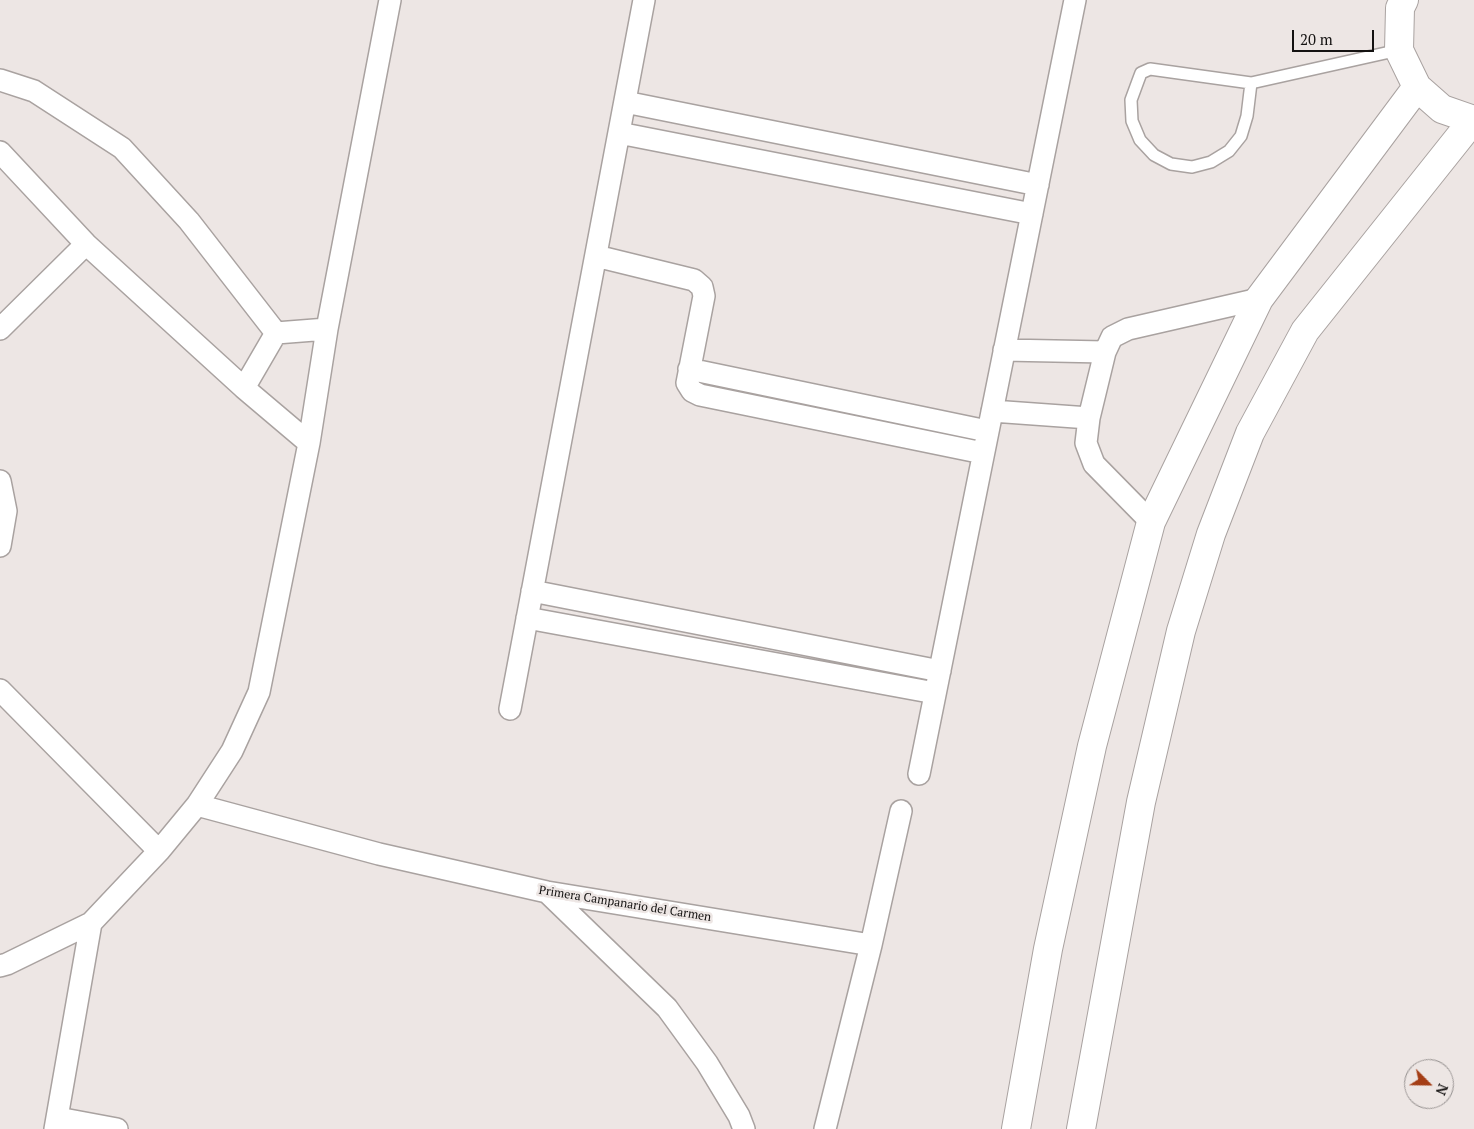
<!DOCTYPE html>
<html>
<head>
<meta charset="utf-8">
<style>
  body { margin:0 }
  #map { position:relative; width:1474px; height:1129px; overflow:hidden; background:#ede6e4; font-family:"PT Serif",serif }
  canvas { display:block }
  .north { position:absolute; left:1404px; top:1059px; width:50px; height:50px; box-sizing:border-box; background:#ede6e4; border:1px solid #969190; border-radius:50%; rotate:113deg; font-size:14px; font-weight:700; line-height:20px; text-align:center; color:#141211 }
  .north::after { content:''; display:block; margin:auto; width:18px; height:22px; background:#a43e16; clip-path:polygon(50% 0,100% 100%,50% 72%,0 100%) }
  .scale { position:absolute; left:1292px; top:30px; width:82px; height:22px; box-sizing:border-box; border:2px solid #141211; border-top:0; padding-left:6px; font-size:15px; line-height:18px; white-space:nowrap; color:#141211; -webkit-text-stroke:4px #ede6e4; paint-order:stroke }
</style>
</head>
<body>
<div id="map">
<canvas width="1474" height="1129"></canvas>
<div class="north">N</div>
<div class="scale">20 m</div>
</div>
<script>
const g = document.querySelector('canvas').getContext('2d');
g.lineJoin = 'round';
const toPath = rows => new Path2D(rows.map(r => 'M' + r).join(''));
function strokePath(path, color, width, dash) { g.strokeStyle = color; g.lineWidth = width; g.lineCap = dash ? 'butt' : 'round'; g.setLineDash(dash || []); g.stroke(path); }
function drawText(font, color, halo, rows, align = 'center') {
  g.font = font + ' "PT Serif",serif'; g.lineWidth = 5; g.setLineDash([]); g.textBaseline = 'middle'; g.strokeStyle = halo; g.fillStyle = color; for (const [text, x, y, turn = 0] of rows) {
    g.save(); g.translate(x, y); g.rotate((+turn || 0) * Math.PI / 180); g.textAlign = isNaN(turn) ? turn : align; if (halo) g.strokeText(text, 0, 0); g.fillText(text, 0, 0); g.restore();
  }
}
const lane = toPath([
  [1251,83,1247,116,1241,136,1229,151,1211,162,1192,167,1171,164,1154,155,1140,140,1132,121,1131,100,1138,81,1141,73,1150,69,1251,83,1399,50]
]);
const street = toPath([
  [0,80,34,91,122,148,189,221,276,333,327,329],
  [625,102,1038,185],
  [619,133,1032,214],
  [0,152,86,244,244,388,309,443],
  [596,256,694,280,702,287,704,296,687,383,692,391,700,395,983,453],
  [0,329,86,244],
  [1004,350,1105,352],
  [689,369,987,431],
  [244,388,276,333],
  [992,411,1089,418],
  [0,481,6,511,0,546],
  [1151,522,1094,464,1086,443,1089,418,1105,352,1112,337,1128,329,1259,299],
  [532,591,940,671],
  [527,618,935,693],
  [0,690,159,851],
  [510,709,644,0],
  [919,774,1075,0],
  [197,805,379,854,547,892,871,945,825,1129],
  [547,892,667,1008,707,1063,739,1116,744,1129],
  [871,945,901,811],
  [0,966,7,964,91,923],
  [58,1118,117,1129],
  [55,1129,91,923,159,851,197,805,232,751,259,692,309,443,327,329,390,0]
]);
const secondary = toPath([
  [1404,0,1400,8,1399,50,1417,87,1442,109,1474,120],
  [1016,1129,1048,949,1092,746,1151,522,1259,299,1417,87],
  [1081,1129,1141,802,1181,631,1211,534,1250,433,1305,331,1473,120]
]);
strokePath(lane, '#a9a2a0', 14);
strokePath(street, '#a9a2a0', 24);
strokePath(secondary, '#a9a2a0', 30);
strokePath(lane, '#fff', 11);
strokePath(street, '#fff', 21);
strokePath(secondary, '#fff', 28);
drawText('12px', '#141211', '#ede6e4', [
  ["Primera Campanario del Carmen",625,904,9]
]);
</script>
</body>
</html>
